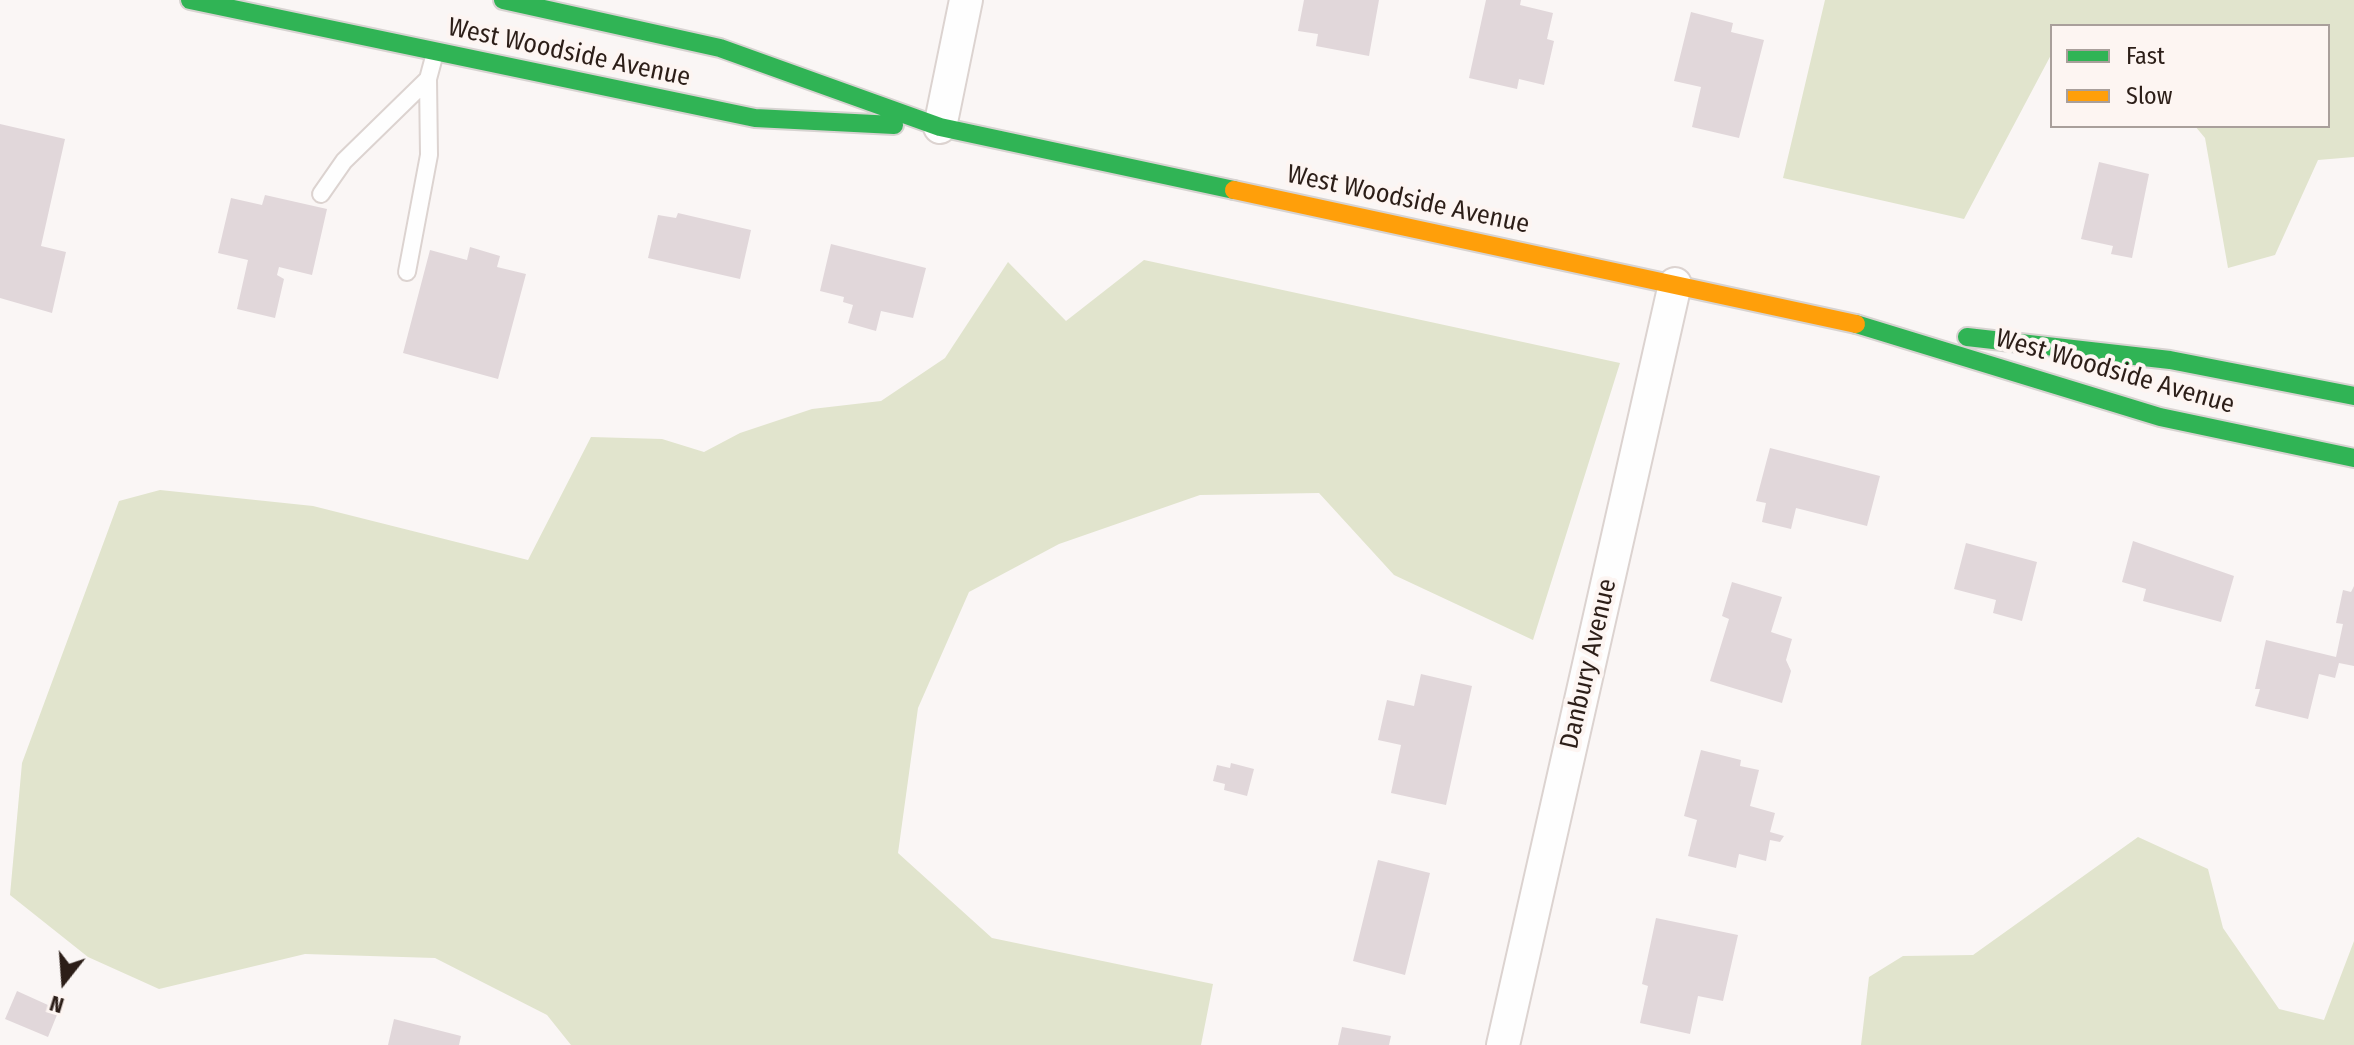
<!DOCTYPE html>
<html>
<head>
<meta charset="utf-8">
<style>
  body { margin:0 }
  #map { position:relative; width:2354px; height:1045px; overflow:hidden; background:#faf6f5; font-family:"Fira Sans Condensed",sans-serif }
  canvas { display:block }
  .legend { position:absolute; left:2050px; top:24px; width:280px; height:104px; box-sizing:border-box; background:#fdf5f2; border:2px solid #a99f9b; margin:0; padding:10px 14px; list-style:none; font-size:24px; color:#2c1e18 }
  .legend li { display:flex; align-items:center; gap:16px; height:40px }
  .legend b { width:40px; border:2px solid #a99f9b }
  .north { position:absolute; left:24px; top:941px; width:80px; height:80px; -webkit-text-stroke:6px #fdf5f2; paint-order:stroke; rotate:197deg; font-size:22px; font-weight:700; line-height:32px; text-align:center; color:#2c1e18 }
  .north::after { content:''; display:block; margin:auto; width:28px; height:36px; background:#2c1e18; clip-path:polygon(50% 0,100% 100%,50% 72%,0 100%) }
</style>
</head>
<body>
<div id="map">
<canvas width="2354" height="1045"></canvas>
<ul class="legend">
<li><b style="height:10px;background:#30b455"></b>Fast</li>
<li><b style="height:10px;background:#ff9f0a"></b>Slow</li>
</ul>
<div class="north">N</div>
</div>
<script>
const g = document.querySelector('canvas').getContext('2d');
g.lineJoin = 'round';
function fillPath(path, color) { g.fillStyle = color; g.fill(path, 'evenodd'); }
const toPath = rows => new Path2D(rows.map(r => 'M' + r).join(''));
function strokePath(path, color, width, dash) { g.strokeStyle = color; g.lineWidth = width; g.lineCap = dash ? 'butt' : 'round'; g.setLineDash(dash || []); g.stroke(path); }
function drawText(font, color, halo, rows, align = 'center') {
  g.font = font + ' "Fira Sans Condensed",sans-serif'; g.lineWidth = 8; g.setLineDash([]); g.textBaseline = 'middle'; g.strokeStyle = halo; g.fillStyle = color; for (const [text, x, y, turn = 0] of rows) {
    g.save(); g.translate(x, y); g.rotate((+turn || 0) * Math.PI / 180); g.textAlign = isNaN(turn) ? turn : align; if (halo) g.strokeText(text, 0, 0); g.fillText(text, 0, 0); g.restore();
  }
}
fillPath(toPath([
  [1825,0,2354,0,2354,157,2318,160,2275,255,2228,268,2205,138,2195,126,2328,126,2328,26,2052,26,2052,53,1964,219,1783,178],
  [1144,260,1620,363,1533,640,1394,575,1319,493,1200,495,1059,544,969,592,918,708,898,853,992,938,1213,984,1201,1045,571,1045,547,1015,435,958,305,954,159,989,88,957,10,895,22,763,119,501,160,490,313,506,528,560,591,437,662,439,704,452,740,433,812,409,881,401,945,358,1008,262,1066,321],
  [2138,837,2208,869,2223,928,2279,1009,2324,1020,2354,941,2354,1045,1861,1045,1869,977,1903,956,1973,955]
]), '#e1e4cd');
fillPath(toPath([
  [1304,0,1379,0,1369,56,1316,46,1318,34,1298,31],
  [1486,0,1521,0,1520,5,1553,13,1547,39,1554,41,1544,85,1519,79,1517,89,1469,78],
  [1691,12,1733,23,1731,32,1764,40,1739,138,1692,127,1701,87,1674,81],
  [0,124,65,139,41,246,66,252,52,313,0,298],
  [2099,162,2149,174,2132,258,2111,254,2113,246,2081,239],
  [265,195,327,209,312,275,279,267,277,275,284,279,275,318,237,309,248,260,218,253,231,198,262,205],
  [678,213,751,230,740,279,648,258,658,215,676,218],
  [831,244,926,268,913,318,881,311,876,331,848,323,853,305,843,302,844,297,820,291],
  [470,247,500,256,497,267,526,274,498,379,403,353,430,250,467,260],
  [1770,448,1880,476,1867,526,1796,508,1791,529,1762,522,1766,503,1756,501],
  [2133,541,2234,576,2221,622,2143,601,2146,589,2122,582],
  [1966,543,2037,562,2022,621,1993,613,1996,600,1954,589],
  [1732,582,1782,597,1771,632,1792,639,1786,660,1791,671,1782,703,1710,681,1729,619,1722,616],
  [2354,586,2354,666,2339,663,2335,678,2319,674,2308,719,2255,706,2260,689,2255,689,2266,640,2336,657,2343,624,2336,623,2343,590,2351,592],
  [1421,674,1472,686,1446,805,1391,793,1401,745,1378,740,1387,700,1414,706],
  [1701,750,1741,760,1740,766,1759,770,1750,806,1775,813,1770,832,1784,836,1780,842,1770,840,1766,861,1739,854,1736,868,1688,856,1697,820,1684,816],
  [1231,763,1254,769,1247,796,1224,790,1225,784,1213,781,1217,765,1230,768],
  [1378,860,1430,873,1405,975,1353,961],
  [1656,918,1738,935,1723,1001,1698,996,1690,1034,1640,1023,1648,986,1642,984],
  [17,991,59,1010,48,1037,5,1019],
  [394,1019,461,1036,459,1045,388,1045],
  [1342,1027,1391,1036,1389,1045,1338,1045]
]), '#e1d7da');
const lane = toPath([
  [321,194,344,161,428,79],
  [407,272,429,155,428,79,435,53]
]);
const street = toPath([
  [940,127,966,0],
  [1503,1045,1675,284]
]);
const fast = toPath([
  [190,0,755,118,894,125],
  [503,0,720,48,940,127,1234,190],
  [1856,324,2160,417,2354,458],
  [1967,337,2170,360,2354,396]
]);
const slow = toPath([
  [1234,190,1856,324]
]);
strokePath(lane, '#dcd3d0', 20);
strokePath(street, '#dcd3d0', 36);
strokePath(fast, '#d7d3d1', 22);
strokePath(slow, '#d7d3d1', 22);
strokePath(lane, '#fefefe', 16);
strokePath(street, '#fefefe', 32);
strokePath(fast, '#30b455', 18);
strokePath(slow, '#ff9f0a', 18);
drawText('26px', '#2c1e18', '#fdf5f2', [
  ["West Woodside Avenue",569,53,12],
  ["West Woodside Avenue",1408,200,12],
  ["West Woodside Avenue",2115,372,16],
  ["Danbury Avenue",1589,664,-77]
]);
</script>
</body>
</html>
